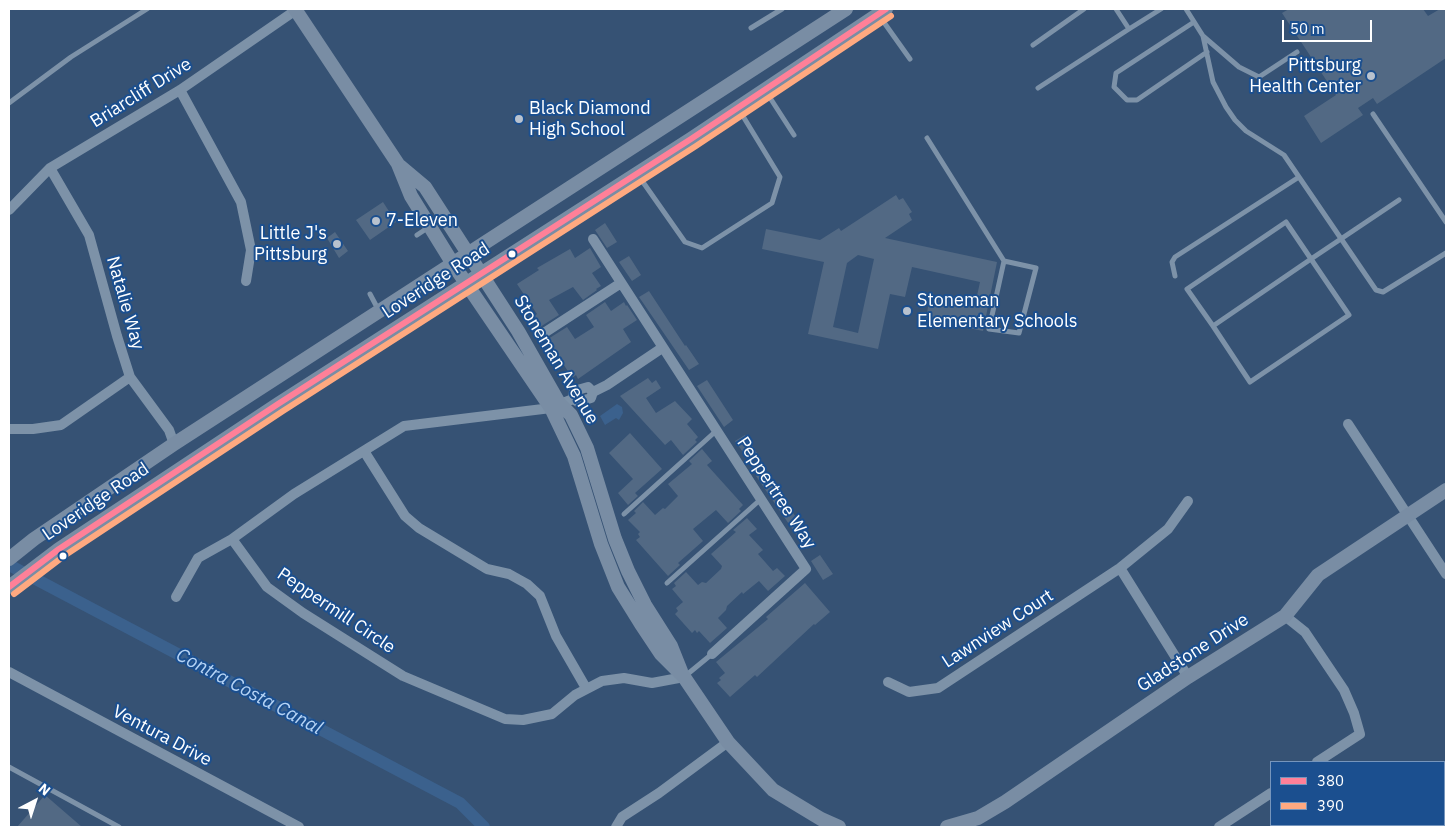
<!DOCTYPE html>
<html>
<head>
<meta charset="utf-8">
<style>
  body { margin:0 }
  #map { position:relative; width:1455px; height:836px; overflow:hidden; background:#365274; font-family:"IBM Plex Sans",sans-serif }
  canvas { display:block }
  .frame { position:absolute; inset:0; border:10px solid #fff; pointer-events:none }
  .legend { position:absolute; left:1270px; top:761px; width:175px; height:65px; box-sizing:border-box; background:#1b4f8f; border:1px solid #7695bc; margin:0; padding:6px 9px; list-style:none; font-size:15px; color:#fff }
  .legend li { display:flex; align-items:center; gap:10px; height:25px }
  .legend b { width:25px; border:1px solid #7695bc }
  .north { position:absolute; left:10px; top:776px; width:50px; height:50px; -webkit-text-stroke:4px #1b4f8f; paint-order:stroke; rotate:40deg; font-size:14px; font-weight:700; line-height:20px; text-align:center; color:#fff }
  .north::after { content:''; display:block; margin:auto; width:18px; height:22px; background:#fff; clip-path:polygon(50% 0,100% 100%,50% 72%,0 100%) }
  .scale { position:absolute; left:1282px; top:20px; width:90px; height:22px; box-sizing:border-box; border:2px solid #fff; border-top:0; padding-left:6px; font-size:15px; line-height:18px; white-space:nowrap; color:#fff; -webkit-text-stroke:4px #1b4f8f; paint-order:stroke }
</style>
</head>
<body>
<div id="map">
<canvas width="1455" height="836"></canvas>
<div class="frame"></div>
<ul class="legend">
<li><b style="height:6px;background:#ff8098"></b>380</li>
<li><b style="height:6px;background:#ffa980"></b>390</li>
</ul>
<div class="north">N</div>
<div class="scale">50 m</div>
</div>
<script>
const g = document.querySelector('canvas').getContext('2d');
g.lineJoin = 'round';
function fillPath(path, color) { g.fillStyle = color; g.fill(path, 'evenodd'); }
const toPath = rows => new Path2D(rows.map(r => 'M' + r).join(''));
function strokePath(path, color, width, dash) { g.strokeStyle = color; g.lineWidth = width; g.lineCap = dash ? 'butt' : 'round'; g.setLineDash(dash || []); g.stroke(path); }
function drawText(font, color, halo, rows, align = 'center') {
  g.font = font + ' "IBM Plex Sans",sans-serif'; g.lineWidth = 4; g.setLineDash([]); g.textBaseline = 'middle'; g.strokeStyle = halo; g.fillStyle = color; for (const [text, x, y, turn = 0] of rows) {
    g.save(); g.translate(x, y); g.rotate((+turn || 0) * Math.PI / 180); g.textAlign = isNaN(turn) ? turn : align; if (halo) g.strokeText(text, 0, 0); g.fillText(text, 0, 0); g.restore();
  }
}
fillPath(toPath([
  [617,404,622,407,623,413,619,420,616,418,605,425,600,416]
]), '#3b618d');
strokePath(toPath([
  [9,565,460,803,484,827]
]), '#3b618d', 12);
fillPath(toPath([
  [1289,9,1423,9,1428,16,1440,9,1446,9,1446,58,1377,104,1373,98,1358,108,1363,115,1321,143,1304,116,1336,95,1282,13],
  [896,195,899,200,903,198,912,212,909,214,912,220,885,238,997,262,983,331,926,319,930,295,975,305,980,282,912,267,905,297,890,294,878,349,808,334,824,262,762,249,766,229,820,240,839,228,841,231],
  [858,255,874,259,858,333,833,327,847,263],
  [383,202,396,222,370,240,356,220],
  [605,223,617,242,607,248,595,230],
  [335,232,348,251,339,258,327,238],
  [590,248,601,267,592,273,601,286,596,289,597,290,583,300,573,287,549,300,559,315,540,327,533,317,537,314,517,284,539,270,537,268,570,249,575,258],
  [629,256,641,275,632,281,619,262],
  [649,291,685,346,686,345,699,364,689,370,639,297],
  [605,302,611,311,624,302,626,306,627,305,637,320,623,329,631,342,578,379,576,375,572,378,548,339,567,327,575,339,594,327,586,315],
  [648,378,652,383,656,380,661,388,646,398,656,413,675,401,692,419,687,424,698,437,695,440,697,442,683,455,671,440,665,445,620,396],
  [707,380,733,420,724,427,697,386],
  [630,433,662,469,635,493,638,496,628,505,618,493,633,479,609,453],
  [745,435,757,453,748,459,735,441],
  [702,449,712,461,707,465,743,505,739,509,741,511,728,523,716,510,693,529,703,541,678,563,680,565,668,576,636,540,640,537,638,534,640,532,628,520,636,513,634,511,643,502,655,515,663,508,665,509,678,496,668,484,692,464,689,461],
  [765,470,801,525,803,525,815,543,806,549,756,476],
  [747,518,757,529,749,535,763,550,758,554,773,571,777,568,785,576,768,591,759,581,743,594,742,592,727,606,726,610,718,618,727,628,710,643,699,631,697,633,695,630,692,633,675,614,678,611,676,608,683,602,672,589,676,586,674,583,686,572,698,585,702,582,706,583,721,569,722,566,711,554,736,532,733,530],
  [820,555,833,574,823,580,811,561],
  [805,583,830,612,815,625,814,624,757,677,755,675,730,697,717,683,721,680,719,678,725,673,716,662,768,619,766,617],
  [45,795,82,827,17,827]
]), '#526984');
strokePath(toPath([
  [1116,9,1129,29,1161,9],
  [1186,9,1203,36,1213,82,1226,107,1235,120,1246,131,1284,155,1376,290,1383,292,1446,253],
  [878,14,910,59],
  [1194,22,1116,73,1114,87,1127,100,1137,100,1207,52],
  [751,28,782,9],
  [1203,36,1239,67,1259,77,1297,52],
  [1033,45,1084,9],
  [1038,88,1129,29],
  [765,90,794,135],
  [9,103,71,57,147,9],
  [1373,114,1446,222],
  [927,138,1004,261,989,329,1019,333,1036,268,1004,261],
  [638,175,685,242,702,248,772,203,780,177,738,108],
  [417,235,429,227],
  [1175,276,1172,262,1175,257,1299,177],
  [370,294,379,311],
  [1213,326,1187,289,1286,222,1311,259,1349,315,1250,382,1213,326,1311,259,1399,200],
  [624,514,716,431],
  [667,583,761,499],
  [684,677,712,654],
  [9,767,119,827]
]), '#7d92a8', 5);
strokePath(toPath([
  [180,90,241,202,251,250,246,281],
  [50,168,89,235,117,336,130,377,169,430,174,444],
  [9,210,50,168,180,90,296,10],
  [593,239,806,569,712,654],
  [544,333,621,283],
  [573,399,574,391,588,387,593,392],
  [1348,424,1446,574],
  [9,429,33,429,61,425,130,377],
  [364,451,405,516,419,528,487,569,509,574,527,584,540,596,556,636,586,688],
  [232,539,267,587,303,613,403,676,505,719,523,720,552,714,575,695,602,681,624,678,652,683,684,677],
  [1120,568,1188,677],
  [176,597,198,558,232,539,294,494,404,426,551,408,573,399,578,402,591,398,593,392,607,385,662,348],
  [1285,616,1305,632,1344,690,1354,713,1360,734,1317,762],
  [9,672,299,827],
  [888,682,909,692,938,688,1120,568,1168,529,1188,501],
  [616,827,622,817,659,793,728,742],
  [1219,827,1271,793]
]), '#7d92a8', 10);
strokePath(toPath([
  [295,9,398,164,411,196,453,264,551,408,574,456,601,544,618,587,641,624,661,654,684,677,728,742,773,790,821,819,839,827],
  [400,166,425,187,518,331,559,403,571,415,587,448,615,539,628,571,645,605,671,646,681,671],
  [9,559,34,539,174,444,846,9],
  [9,587,59,549,278,404,691,139,886,9],
  [947,827,978,818,1005,802,1188,677,1285,616,1318,575,1446,490]
]), '#798da4', 14);
strokePath(toPath([
  [9,587,59,549,278,404,691,139,886,9]
]), '#ff8098', 6);
strokePath(toPath([
  [14,594,64,556,283,411,696,146,891,16]
]), '#ffa980', 6);
for (const [x, y, r, color] of [
  [1371,76,5,"#b9c2ce"],
  [519,119,5,"#b9c2ce"],
  [376,221,5,"#b9c2ce"],
  [337,244,5,"#b9c2ce"],
  [512,254,4.5,"#fff"],
  [907,311,5,"#b9c2ce"],
  [63,556,4.5,"#fff"]
]) { const dot = new Path2D(); dot.arc(x, y, r, 0, 2 * Math.PI); g.fillStyle = color; g.fill(dot); strokePath(dot, '#1b4f8f', 2); }
drawText('18px', '#fff', '#1b4f8f', [
  ["Pittsburg",1361,66,"right"],
  ["Health Center",1361,87,"right"],
  ["Black Diamond",529,109],
  ["High School",529,130],
  ["7-Eleven",386,221],
  ["Little J's",327,234,"right"],
  ["Pittsburg",327,255,"right"],
  ["Stoneman",917,301],
  ["Elementary Schools",917,322]
], 'left');
drawText('18px', '#fff', '#1b4f8f', [
  ["Briarcliff Drive",141,93,-32],
  ["Loveridge Road",436,281,-33],
  ["Natalie Way",125,303,74],
  ["Stoneman Avenue",556,360,59],
  ["Peppertree Way",776,493,57],
  ["Loveridge Road",96,502,-34],
  ["Peppermill Circle",336,611,34],
  ["Lawnview Court",998,629,-33],
  ["Gladstone Drive",1193,653,-33],
  ["Ventura Drive",162,736,28]
]);
drawText('italic 19px', '#b5d3f5', '#1b4f8f', [
  ["Contra Costa Canal",249,692,28]
]);
</script>
</body>
</html>
